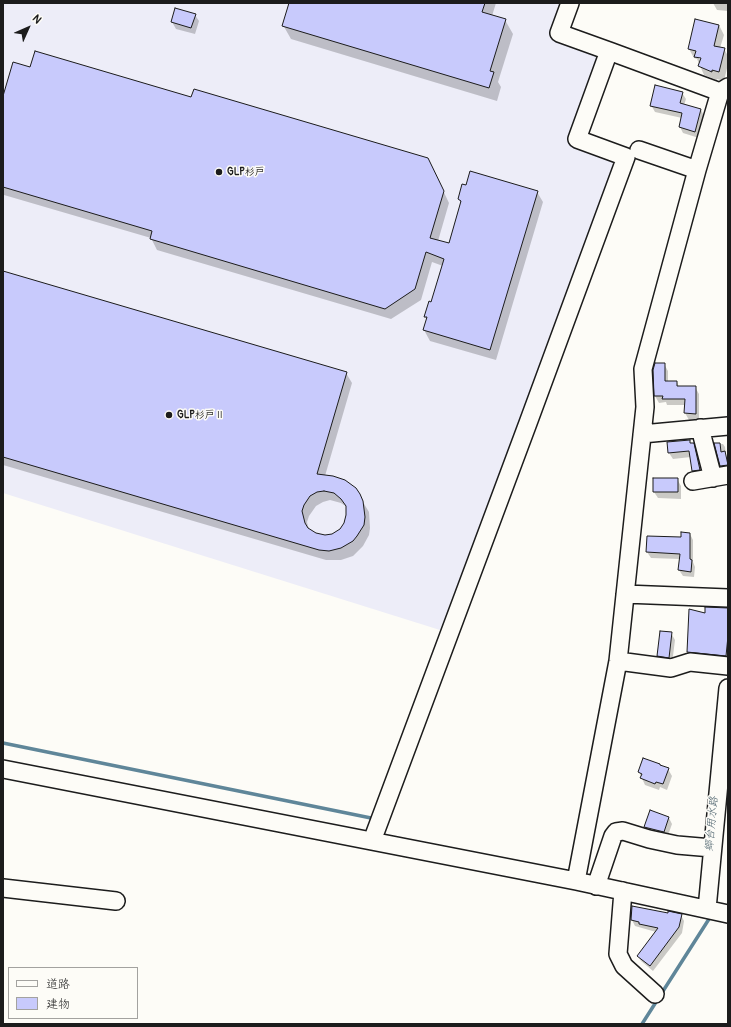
<!DOCTYPE html>
<html>
<head>
<meta charset="utf-8">
<style>
  body { margin:0 }
  #map { position:relative; width:731px; height:1027px; overflow:hidden; background:#fdfcf7; font-family:Pangolin,"Klee One",sans-serif }
  canvas { display:block }
  .frame { position:absolute; inset:0; border:4px solid #1c1c1c; pointer-events:none }
  .legend { position:absolute; left:8px; top:967px; width:130px; height:52px; box-sizing:border-box; background:#fdfcf7; border:1px solid #a3a29f; margin:0; padding:5px 7px; list-style:none; font-size:12px; color:#1c1c1c }
  .legend li { display:flex; align-items:center; gap:8px; height:20px }
  .legend b { width:20px; border:1px solid #a3a29f }
  .north { position:absolute; left:8px; top:8px; width:40px; height:40px; -webkit-text-stroke:3px #fdfcf7; paint-order:stroke; rotate:45deg; font-size:11px; font-weight:700; line-height:16px; text-align:center; color:#1c1c1c }
  .north::after { content:''; display:block; margin:auto; width:14px; height:18px; background:#1c1c1c; clip-path:polygon(50% 0,100% 100%,50% 72%,0 100%) }
</style>
</head>
<body>
<div id="map">
<canvas width="731" height="1027"></canvas>
<div class="frame"></div>
<ul class="legend">
<li><b style="height:5px;background:#fdfcf7"></b>道路</li>
<li><b style="height:11px;background:#c8cafc"></b>建物</li>
</ul>
<div class="north">N</div>
</div>
<script>
const g = document.querySelector('canvas').getContext('2d');
g.lineJoin = 'round';
function fillPath(path, color) { g.fillStyle = color; g.fill(path, 'evenodd'); }
const toPath = rows => new Path2D(rows.map(r => 'M' + r).join(''));
function strokePath(path, color, width, dash) { g.strokeStyle = color; g.lineWidth = width; g.lineCap = dash ? 'butt' : 'round'; g.setLineDash(dash || []); g.stroke(path); }
function drawText(font, color, halo, rows, align = 'center') {
  g.font = font + ' Pangolin,"Klee One",sans-serif'; g.lineWidth = 3; g.setLineDash([]); g.textBaseline = 'middle'; g.strokeStyle = halo; g.fillStyle = color; for (const [text, x, y, turn = 0] of rows) {
    g.save(); g.translate(x, y); g.rotate((+turn || 0) * Math.PI / 180); g.textAlign = isNaN(turn) ? turn : align; if (halo) g.strokeText(text, 0, 0); g.fillText(text, 0, 0); g.restore();
  }
}
fillPath(toPath([
  [3,3,564,3,555,32,601,52,571,143,619,162,440,630,3,493]
]), '#ededf8');
fillPath(toPath([
  [290,3,496,3,492,16,505,20,513,34,498,82,501,87,497,101,291,39,283,25],
  [713,3,728,3,728,11,717,10],
  [195,15,199,21,195,34,176,29,172,22],
  [719,25,724,35,720,48,724,49,728,56,728,64,724,81,717,79,717,80,704,75,697,59,694,58,689,49],
  [699,57,706,59,706,61,699,59],
  [31,68,192,98,428,159,449,203,438,241,449,244,461,204,459,199,537,192,543,202,496,360,430,341,424,330,427,320,425,317,432,303,443,266,432,262,421,300,391,319,157,250,151,238,4,195,3,193,3,100],
  [682,93,686,99,684,105,701,110,704,116,699,138,683,133,680,127,682,118,655,112,651,105],
  [3,272,346,373,352,383,325,476,355,489,369,512,370,528,369,535,363,546,353,556,341,560,326,560,3,465],
  [330,500,341,503,347,507,347,516,345,524,341,530,333,534,325,536,315,534,309,530,307,522,309,516,316,506,323,502],
  [664,364,668,371,668,382,677,382,679,387,695,387,699,394,699,420,689,420,685,413,686,405,667,405,666,402,659,403,655,396,654,370],
  [689,441,697,451,703,476,697,477,693,471,691,457,673,459,669,453],
  [716,444,723,444,725,447,728,468,723,469,721,466],
  [677,479,681,486,681,499,658,498,654,492],
  [690,534,693,540,693,562,695,567,694,577,683,576,679,570,680,559,651,558,647,552,648,537,681,538],
  [728,609,728,662,692,658,688,652,690,611,706,614],
  [671,633,675,640,672,664,662,662,658,656],
  [661,766,668,769,672,776,667,790,660,787,659,790,645,785,639,772],
  [669,818,672,824,667,838,649,833,645,827],
  [633,907,668,914,681,915,684,921,682,933,653,971,641,961,638,956,656,932,635,926,632,920]
]), '#0003');
strokePath(toPath([
  [3,743,371,818],
  [642,1024,709,919]
]), '#5f8699', 3.5);
const building = toPath([
  [289,3,485,3,482,12,506,19,490,71,494,72,489,88,282,26,289,3],
  [175,8,196,14,191,28,171,22,175,8],
  [695,19,719,25,714,46,725,48,719,72,712,70,712,72,698,66,701,58,694,57,696,51,688,49,695,19],
  [35,51,191,97,194,89,428,158,444,191,430,238,449,243,461,201,458,199,462,184,466,185,470,171,538,191,490,350,423,330,427,317,424,317,429,301,431,302,444,259,426,252,415,289,385,309,150,239,152,231,3,187,3,96,13,62,30,67,35,51],
  [655,85,683,92,680,103,701,109,695,132,679,127,682,113,650,106,655,85],
  [3,271,347,372,317,474,333,476,345,480,356,488,360,494,363,501,365,517,364,525,357,536,353,541,341,548,329,551,319,550,3,457,3,271],
  [324,491,334,493,341,499,346,506,346,515,344,523,340,529,332,534,325,535,316,533,308,528,305,523,302,511,304,505,310,496,317,492,324,491],
  [655,363,665,363,665,381,677,381,677,386,696,386,696,414,684,413,685,399,662,399,663,396,654,396,653,370,655,363],
  [690,440,690,443,694,443,700,470,692,471,689,451,668,453,667,442,690,440],
  [714,443,720,443,721,452,725,451,728,465,720,466,714,443],
  [653,478,678,478,678,492,653,492,653,478],
  [681,532,690,533,690,559,692,560,691,572,678,570,680,554,646,552,647,536,681,537,681,532],
  [705,607,728,608,728,636,726,656,687,652,689,609,705,613,705,607],
  [660,631,672,632,669,658,657,656,660,631],
  [643,758,660,764,660,765,669,768,663,784,656,782,655,784,640,778,642,774,638,772,643,758],
  [650,810,669,817,664,832,644,827,650,810],
  [632,906,668,913,668,911,682,914,679,927,650,966,637,956,658,928,639,924,639,922,631,920,632,906]
]);
fillPath(building, '#c8cafc');
strokePath(building, '#1c1c1c', 1);
const minor = toPath([
  [609,51,720,92,728,87],
  [639,150,697,170],
  [700,428,713,478],
  [642,434,728,426],
  [693,481,728,475],
  [625,594,728,598],
  [618,661,671,668,690,662,728,666],
  [3,769,576,881,728,914],
  [372,841,528,423,626,157,577,139,609,51,559,33,570,3],
  [576,881,618,661,645,407,643,369,697,170,720,92],
  [596,886,613,836,616,832,623,831,649,839,677,845,712,848],
  [3,888,116,901],
  [623,891,618,954,624,966,655,994],
  [707,909,728,688]
]);
strokePath(minor, '#1c1c1c', 20);
strokePath(minor, '#fdfcf7', 17);
for (const [x, y, r, color] of [
  [219,172,4,"#1c1c1c"],
  [169,415,4,"#1c1c1c"]
]) { const dot = new Path2D(); dot.arc(x, y, r, 0, 2 * Math.PI); g.fillStyle = color; g.fill(dot); strokePath(dot, '#fdfcf7', 1.5); }
drawText('bold 10px', '#1c1c1c', '#fdfcf7', [
  ["GLP杉戸",227,172],
  ["GLP杉戸Ⅱ",177,415]
], 'left');
drawText('italic 11px', '#435a65', '#fdfcf7', [
  ["郷台用水路",712,824,-85]
]);
</script>
</body>
</html>
